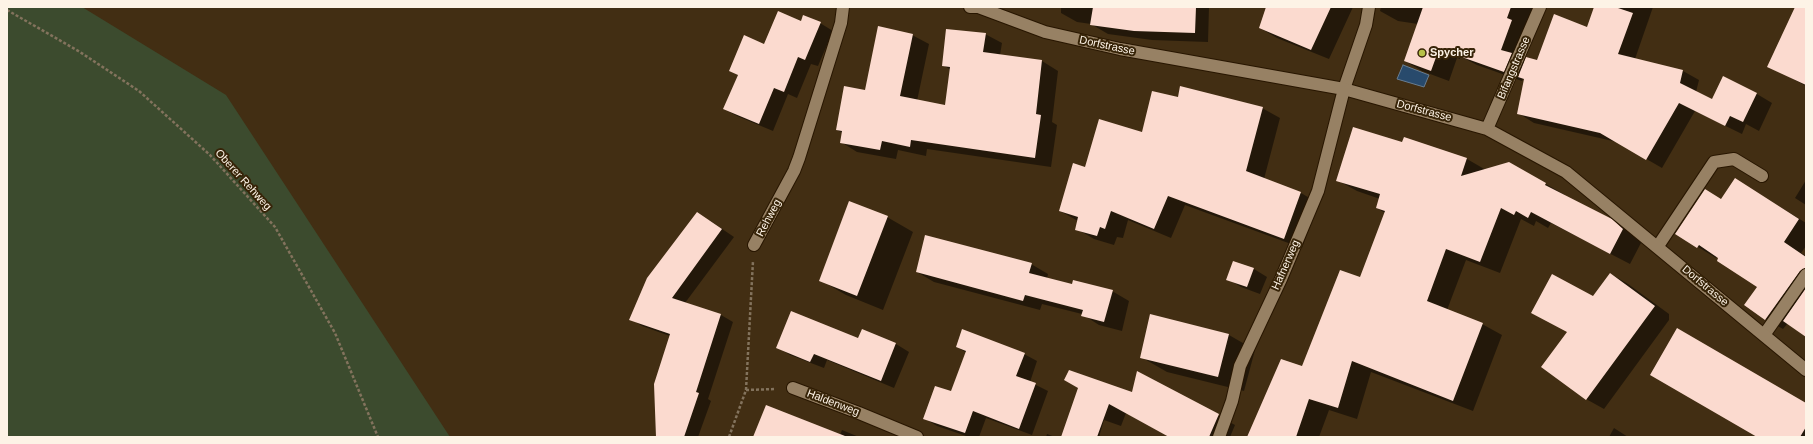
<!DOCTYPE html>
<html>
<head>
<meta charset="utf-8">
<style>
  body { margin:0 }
  #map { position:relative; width:1813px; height:444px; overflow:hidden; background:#422e13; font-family:Helvetica,sans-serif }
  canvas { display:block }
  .frame { position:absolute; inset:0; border:8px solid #fdf3e6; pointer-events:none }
</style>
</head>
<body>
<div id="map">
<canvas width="1813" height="444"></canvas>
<div class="frame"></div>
</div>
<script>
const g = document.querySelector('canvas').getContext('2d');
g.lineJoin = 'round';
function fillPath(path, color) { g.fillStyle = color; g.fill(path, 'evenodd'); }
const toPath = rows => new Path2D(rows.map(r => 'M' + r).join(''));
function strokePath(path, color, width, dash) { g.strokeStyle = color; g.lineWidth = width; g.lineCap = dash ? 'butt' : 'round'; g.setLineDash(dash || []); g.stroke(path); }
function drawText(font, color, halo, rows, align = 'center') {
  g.font = font + ' Helvetica,sans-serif'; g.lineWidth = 4; g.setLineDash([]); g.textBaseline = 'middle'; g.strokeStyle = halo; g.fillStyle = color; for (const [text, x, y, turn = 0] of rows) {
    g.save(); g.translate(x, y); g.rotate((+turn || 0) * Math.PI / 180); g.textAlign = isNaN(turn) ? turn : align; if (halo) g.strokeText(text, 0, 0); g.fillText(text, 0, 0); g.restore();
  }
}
fillPath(toPath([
  [7,7,82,7,226,95,450,437,7,437]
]), '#3c4b2e');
const water = toPath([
  [1403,65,1429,75,1424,87,1397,79,1403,65]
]);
fillPath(water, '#284a6c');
strokePath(water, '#687d91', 1);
fillPath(toPath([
  [1061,7,1209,7,1208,42,1152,40,1108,34,1091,24,1077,22,1061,13],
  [1267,7,1353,7,1329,59,1277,38,1260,28],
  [1381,7,1533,7,1525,28,1520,59,1525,62,1538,61,1587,28,1595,7,1653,7,1635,59,1683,71,1699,80,1696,92,1712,100,1757,94,1772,103,1759,131,1746,124,1742,134,1695,111,1662,168,1617,142,1534,123,1518,113,1525,80,1523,79,1522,81,1477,65,1460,56,1460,59,1457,58,1449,81,1422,71,1405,61,1418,24,1398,21,1380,11],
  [1806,13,1806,86,1769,66],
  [801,22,820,23,833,31,818,66,811,64,797,98,788,94,773,131,737,116,724,109,738,75,730,71,765,45],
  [985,34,1002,43,1000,55,1042,61,1058,71,1052,122,1057,125,1051,167,927,149,926,156,898,150,896,159,857,152,841,142,843,133,837,130,912,35,929,44,917,101,946,106,951,70,943,65],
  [1179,98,1262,108,1280,118,1264,179,1301,193,1318,203,1302,248,1185,205,1171,238,1128,220,1123,238,1117,237,1114,245,1094,239,1077,229,1078,221,1060,211,1086,168,1143,134],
  [1402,144,1467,159,1486,170,1509,163,1565,195,1565,196,1632,232,1642,241,1630,264,1551,223,1548,228,1536,221,1534,226,1521,219,1500,273,1466,260,1447,310,1482,324,1502,335,1473,411,1371,372,1357,419,1329,410,1319,437,1249,437,1303,368,1360,279,1385,213,1377,208,1380,199,1357,191,1337,180],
  [1735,179,1806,223,1806,246,1801,253,1806,256,1806,335,1788,323,1783,329,1765,319,1759,286,1717,256,1716,258,1677,234,1722,200],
  [1806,180,1806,205,1795,198],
  [887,217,913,232,883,310,846,295,820,280],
  [709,220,734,237,685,303,721,315,733,322,708,399,711,401,698,437,662,437,670,336,642,326,631,319],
  [1234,262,1254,269,1267,277,1260,294,1241,287,1228,279],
  [1031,264,1048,274,1047,279,1073,285,1112,291,1129,301,1122,331,1099,325,1082,314,1042,304,1040,310,934,282,917,272],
  [1611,274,1628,284,1669,314,1669,320,1604,409,1586,399,1568,332],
  [862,330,896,344,909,352,894,388,827,360,824,368,790,355,777,347,859,339],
  [1229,335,1255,350,1244,391,1167,372,1141,357],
  [957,347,1024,354,1037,361,1030,382,1048,391,1032,435,986,418,979,437,969,437,937,426,924,418,952,393,967,353],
  [1138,373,1235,425,1230,437,1167,437,1168,436,1126,413,1121,426,1104,420,1099,437,1062,437,1080,388,1133,394],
  [1806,404,1806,437,1759,437],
  [1614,428,1628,437,1609,437],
  [842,430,859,437,754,437,840,435],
  [1047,434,1055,437,1046,437]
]), '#0007');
fillPath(toPath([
  [1093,7,1196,7,1195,33,1134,31,1090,25],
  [1266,7,1331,7,1311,50,1259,28],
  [1423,7,1511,7,1507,18,1512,20,1501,50,1512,53,1504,72,1439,49,1431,71,1404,61],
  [1594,7,1615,7,1633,13,1618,54,1683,70,1680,83,1712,99,1723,76,1757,93,1743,122,1730,116,1725,126,1679,103,1646,160,1600,133,1517,114,1524,79,1518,77,1526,57,1537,60,1554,14,1587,27],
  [1795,7,1806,7,1806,85,1767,67],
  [778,11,801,21,803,15,821,22,805,60,798,57,784,92,774,88,759,124,723,109,738,75,729,71,744,35,764,44],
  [878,26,913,34,900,96,945,105,950,67,942,66,946,29,986,33,983,52,1042,60,1036,114,1041,115,1035,158,911,140,910,147,882,141,880,150,840,143,842,131,836,130,844,86,865,90],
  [1180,86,1263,107,1246,171,1301,192,1284,239,1168,196,1154,229,1111,211,1105,229,1100,227,1097,236,1075,230,1078,217,1059,211,1073,163,1085,167,1099,119,1142,132,1152,91,1178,97],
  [1353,127,1402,142,1404,137,1467,158,1461,176,1509,162,1546,183,1545,185,1612,219,1623,229,1610,254,1531,212,1528,218,1516,211,1514,215,1501,208,1480,262,1446,249,1427,301,1483,323,1453,401,1352,361,1338,408,1309,399,1296,437,1247,437,1281,359,1302,366,1340,270,1360,277,1385,211,1376,208,1380,194,1336,181],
  [1735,178,1799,219,1784,242,1806,257,1806,268,1800,271,1765,320,1744,305,1757,287,1717,261,1718,258,1699,245,1697,248,1675,234,1705,189,1721,199],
  [849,201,888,216,857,296,819,281],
  [697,212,722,229,672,298,721,314,696,392,699,393,684,437,656,437,654,384,670,334,629,320,647,278],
  [925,235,1032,263,1029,273,1072,284,1073,280,1113,290,1104,322,1081,316,1083,310,1025,295,1023,301,916,272],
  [1233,261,1254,268,1247,287,1226,280],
  [1610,273,1655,306,1586,400,1541,367,1567,332,1531,313,1552,274,1593,296],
  [1806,288,1806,337,1783,321],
  [791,311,858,338,862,329,896,343,881,381,814,354,810,362,776,348],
  [1150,314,1229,334,1218,377,1140,358],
  [1677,328,1806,403,1806,427,1800,437,1757,437,1650,375],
  [962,329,1025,353,1016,376,1036,383,1019,429,973,411,965,433,923,419,935,386,951,391,966,351,956,347],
  [1069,370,1132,392,1137,371,1219,414,1209,437,1169,437,1109,404,1097,437,1061,437,1078,388,1064,380],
  [766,405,845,436,845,437,753,437]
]), '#fbdacf');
const lane = toPath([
  [1344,89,1366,25,1369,7],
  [1658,246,1714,162,1734,159,1762,176],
  [1764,335,1806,275]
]);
const street = toPath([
  [970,7,978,7,1045,32,1120,49,1344,89,1487,129,1566,172,1806,370],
  [1487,129,1540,7],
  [754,245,794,171,799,158,841,23,843,7],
  [793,388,859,413,917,437],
  [1219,437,1232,401,1240,366,1281,279,1318,191,1344,89]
]);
strokePath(lane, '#281600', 14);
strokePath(street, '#281600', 14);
strokePath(toPath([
  [7,10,80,52,139,91,210,155,275,227,335,333,378,437],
  [746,390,775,389],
  [729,437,746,390,753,261]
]), '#83735d', 2.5, [3, 2]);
strokePath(lane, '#978164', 12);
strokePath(street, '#978164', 12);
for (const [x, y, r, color] of [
  [1422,53,4,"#b6c148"]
]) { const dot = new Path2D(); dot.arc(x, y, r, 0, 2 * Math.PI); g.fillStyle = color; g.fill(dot); strokePath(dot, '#372408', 1.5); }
drawText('11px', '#fdf3e6', '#372408', [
  ["Dorfstrasse",1107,46,12],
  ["Bifangstrasse",1514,68,-67],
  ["Dorfstrasse",1424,111,15],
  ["Oberer Rehweg",243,180,48],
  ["Rehweg",769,218,-62],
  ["Hafnerweg",1286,265,-66],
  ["Dorfstrasse",1705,286,40],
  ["Haldenweg",833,403,21]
]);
drawText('bold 11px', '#fdf3e6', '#372408', [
  ["Spycher",1430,53]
], 'left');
</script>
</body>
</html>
